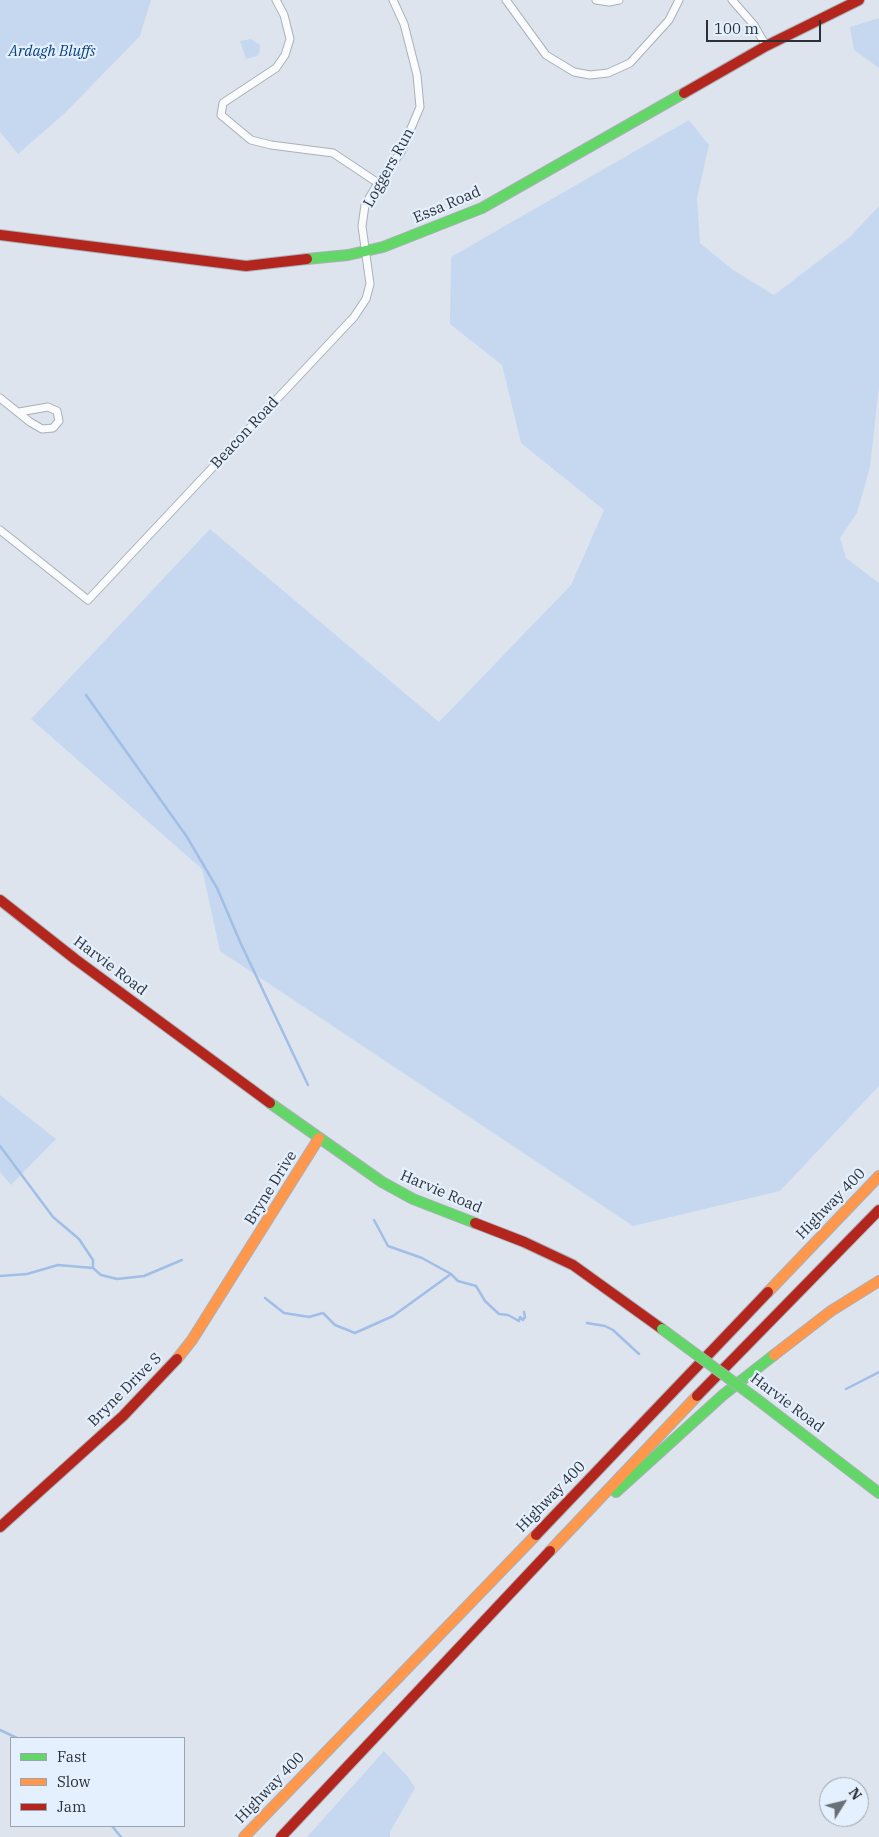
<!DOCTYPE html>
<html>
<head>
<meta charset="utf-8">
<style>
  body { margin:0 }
  #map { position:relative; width:879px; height:1837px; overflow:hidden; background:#dde4ee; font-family:"IBM Plex Serif",serif }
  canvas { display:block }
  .legend { position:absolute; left:10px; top:1737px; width:175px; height:90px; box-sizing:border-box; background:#e5f0fe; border:1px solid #9ba4af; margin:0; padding:6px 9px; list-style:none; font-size:15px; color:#2c3138 }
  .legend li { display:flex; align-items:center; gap:10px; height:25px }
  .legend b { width:25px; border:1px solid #9ba4af }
  .north { position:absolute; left:819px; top:1777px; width:50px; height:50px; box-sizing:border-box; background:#e5f0fe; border:1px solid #9ba4af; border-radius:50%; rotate:54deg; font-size:14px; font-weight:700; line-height:20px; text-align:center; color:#2c3138 }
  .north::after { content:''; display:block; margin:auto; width:18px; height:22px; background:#6a7078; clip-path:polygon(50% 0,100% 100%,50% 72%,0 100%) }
  .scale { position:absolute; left:706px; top:20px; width:115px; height:22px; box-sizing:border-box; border:2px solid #2c3138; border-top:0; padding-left:6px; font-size:15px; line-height:18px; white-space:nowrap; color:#2c3138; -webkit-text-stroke:4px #e5f0fe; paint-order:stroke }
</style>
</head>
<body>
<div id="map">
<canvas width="879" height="1837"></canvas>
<ul class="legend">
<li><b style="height:6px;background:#63d668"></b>Fast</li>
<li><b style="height:6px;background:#ff974d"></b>Slow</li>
<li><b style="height:6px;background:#b3261e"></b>Jam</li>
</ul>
<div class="north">N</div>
<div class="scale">100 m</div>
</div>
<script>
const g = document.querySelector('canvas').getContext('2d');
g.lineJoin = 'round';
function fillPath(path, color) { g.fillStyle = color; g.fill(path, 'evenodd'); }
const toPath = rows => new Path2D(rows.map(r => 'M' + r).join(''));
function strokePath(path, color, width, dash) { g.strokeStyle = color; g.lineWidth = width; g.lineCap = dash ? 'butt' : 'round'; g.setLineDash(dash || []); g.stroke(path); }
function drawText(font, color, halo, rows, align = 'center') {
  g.font = font + ' "IBM Plex Serif",serif'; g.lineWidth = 4.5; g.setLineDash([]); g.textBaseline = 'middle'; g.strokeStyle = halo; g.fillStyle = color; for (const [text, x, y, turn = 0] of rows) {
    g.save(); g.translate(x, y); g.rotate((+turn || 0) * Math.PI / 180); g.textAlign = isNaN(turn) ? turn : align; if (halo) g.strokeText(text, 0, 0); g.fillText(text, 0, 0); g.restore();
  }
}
fillPath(toPath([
  [0,0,151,0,140,36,65,113,18,154,0,132],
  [879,18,879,68,854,50,850,27],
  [251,39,260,45,260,50,257,56,246,59,240,41],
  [689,120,709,145,697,198,700,243,733,270,774,295,850,237,879,206,879,386,870,467,857,513,840,538,846,558,879,583,879,1086,780,1191,633,1226,220,951,202,869,31,719,210,529,439,722,571,585,604,510,521,443,502,365,450,324,451,257],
  [0,1095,56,1139,11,1185,0,1172],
  [384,1751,408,1777,415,1788,390,1832,390,1837,307,1837]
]), '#c6d8f0');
strokePath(toPath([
  [86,695,187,837,217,888,241,944,308,1085],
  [0,1146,53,1217,79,1239,93,1260,93,1268],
  [374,1220,388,1246,422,1258,451,1274,458,1281,476,1286,485,1301,499,1314,508,1315,519,1321,520,1317,523,1320,525,1317,524,1312],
  [0,1276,27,1274,58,1265,93,1268,101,1275,117,1279,144,1276,182,1260],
  [265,1298,284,1313,309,1317,323,1313,335,1325,355,1333,393,1316,451,1274],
  [587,1323,605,1326,613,1330,639,1354],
  [846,1389,879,1372],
  [0,1730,17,1738],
  [112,1826,121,1837]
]), '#a0bee6', 2.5);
const street = toPath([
  [276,0,284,15,290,39,285,55,276,68,223,103,221,115,251,140,271,145,333,153,378,183],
  [506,0,546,55,574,72,590,75,608,73,630,63,669,20,679,0],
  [596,0,609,2,619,0],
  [732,0,754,25,766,46],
  [0,398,30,422,42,429,53,428,59,421,57,411,48,407,19,412],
  [0,530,88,600,354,317,366,299,370,284,362,226,365,205,378,183,401,152,420,107,417,75,404,24,393,0]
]);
const fast = toPath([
  [307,259,348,255,383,247,482,208,684,93],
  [270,1103,382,1182,413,1199,475,1223],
  [758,1400,879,1493],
  [616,1492,723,1395,774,1355]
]);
const slow = toPath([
  [768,1292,879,1176],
  [774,1355,831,1311,879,1281],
  [177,1359,192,1340,319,1138],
  [550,1551,697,1396],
  [244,1837,536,1535]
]);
const jam = toPath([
  [684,93,766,46,859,0],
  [0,235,246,266,307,259],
  [0,900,75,959,270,1103],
  [475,1223,524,1242,573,1265,662,1329],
  [697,1396,879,1210],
  [0,1527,123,1416,177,1359],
  [536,1535,768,1292],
  [281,1837,550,1551]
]);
strokePath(street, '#aab0b7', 9);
strokePath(fast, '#aab0b7', 12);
strokePath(slow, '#aab0b7', 12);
strokePath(jam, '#aab0b7', 12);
strokePath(street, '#fafbfc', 7);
strokePath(fast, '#63d668', 10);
strokePath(slow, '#ff974d', 10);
strokePath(jam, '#b3261e', 10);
const fastBridge = toPath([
  [662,1329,758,1400]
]);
strokePath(fastBridge, '#aab0b7', 12, []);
strokePath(fastBridge, '#63d668', 10);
drawText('italic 15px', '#06407d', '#e5f0fe', [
  ["Ardagh Bluffs",52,52]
]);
drawText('15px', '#2c3138', '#e5f0fe', [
  ["Loggers Run",389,168,-61],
  ["Essa Road",447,205,-23],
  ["Beacon Road",245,433,-47],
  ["Harvie Road",110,966,37],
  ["Bryne Drive",271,1188,-58],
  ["Harvie Road",441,1192,23],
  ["Highway 400",831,1204,-46],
  ["Bryne Drive S",125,1390,-45],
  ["Harvie Road",787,1403,37],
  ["Highway 400",551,1497,-46],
  ["Highway 400",270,1788,-46]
]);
</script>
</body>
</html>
